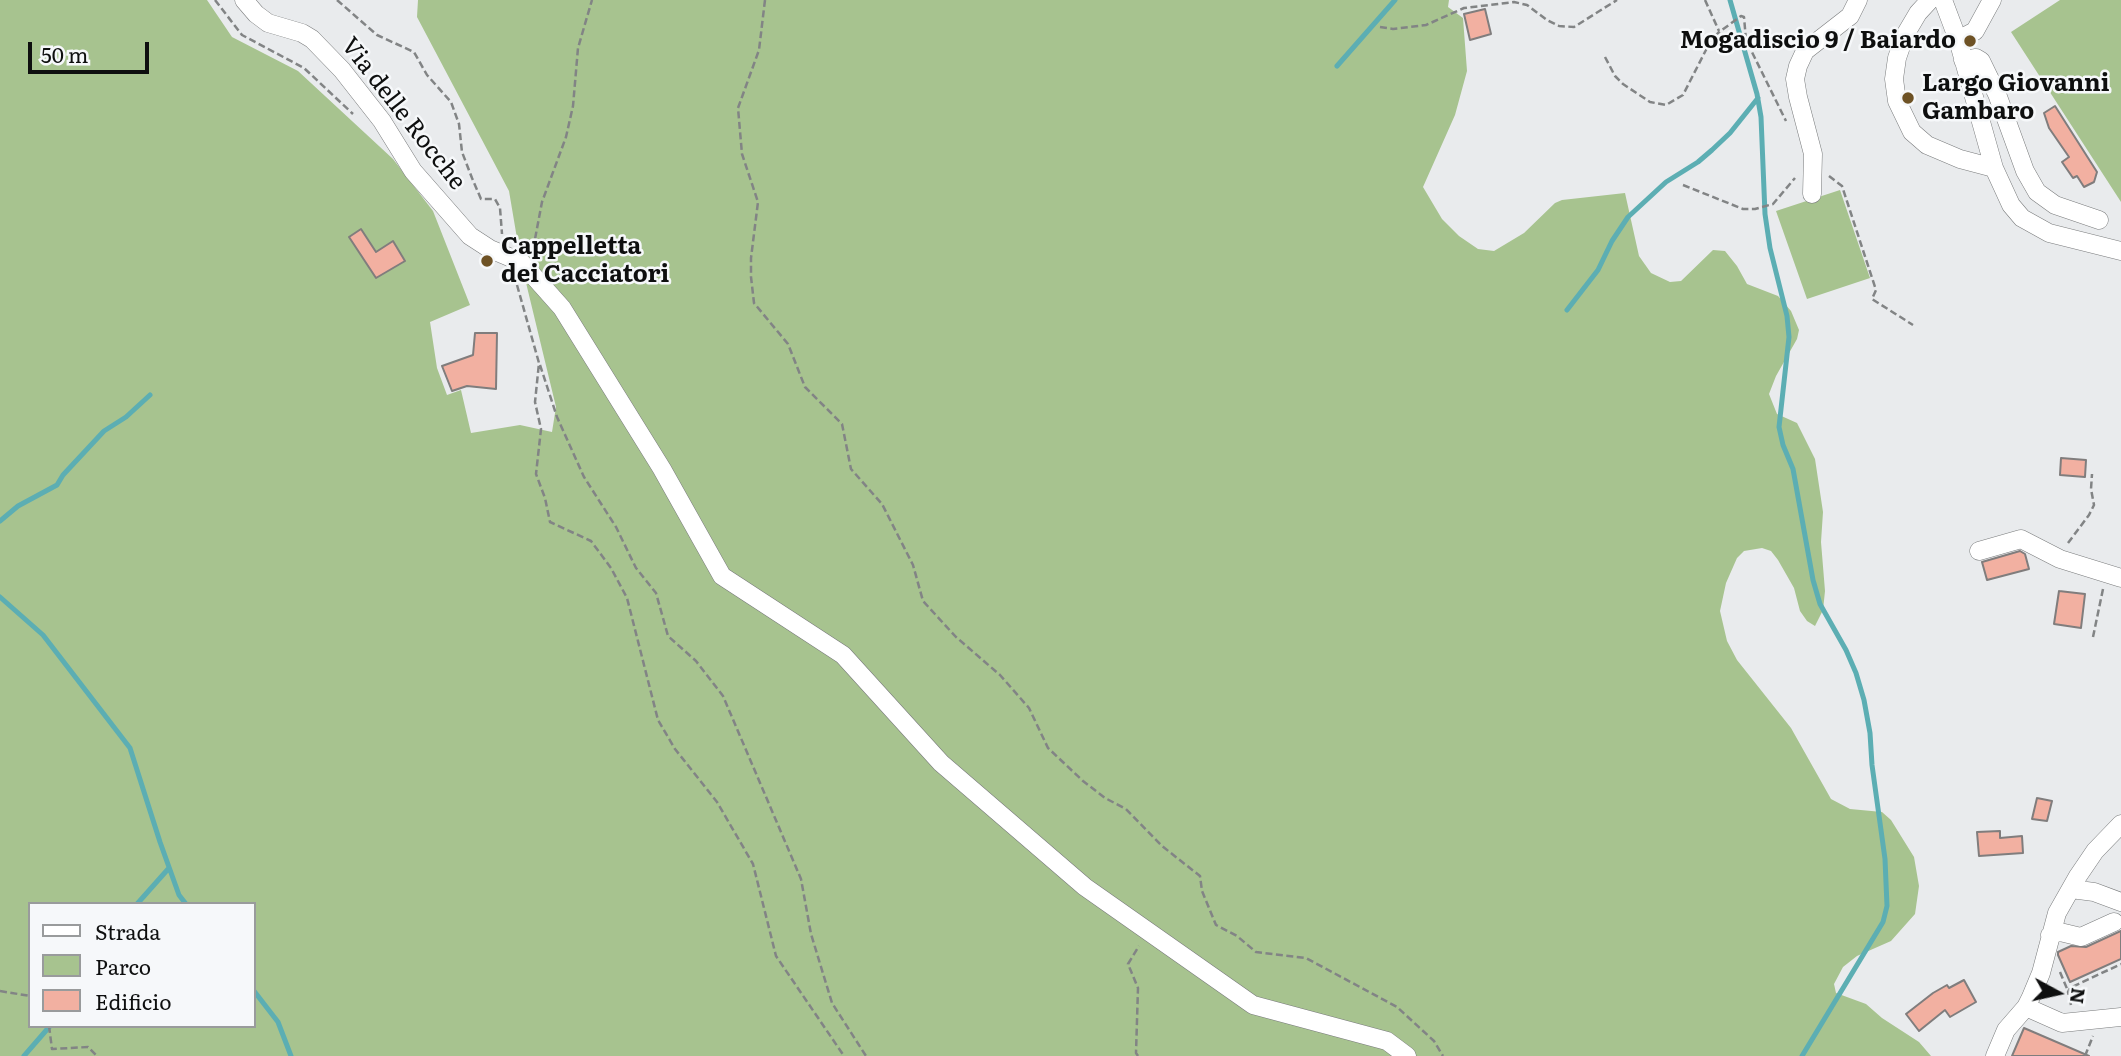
<!DOCTYPE html>
<html>
<head>
<meta charset="utf-8">
<style>
  body { margin:0 }
  #map { position:relative; width:2121px; height:1056px; overflow:hidden; background:#e9ebed; font-family:Literata,serif }
  canvas { display:block }
  .legend { position:absolute; left:28px; top:902px; width:228px; height:126px; box-sizing:border-box; background:#f6f8fa; border:2px solid #999b9c; margin:0; padding:9px 12px; list-style:none; font-size:21px; color:#0e0f0f }
  .legend li { display:flex; align-items:center; gap:14px; height:35px }
  .legend b { width:35px; border:2px solid #999b9c }
  .north { position:absolute; left:2023px; top:958px; width:70px; height:70px; -webkit-text-stroke:5px #f6f8fa; paint-order:stroke; rotate:98deg; font-size:19px; font-weight:700; line-height:28px; text-align:center; color:#0e0f0f }
  .north::after { content:''; display:block; margin:auto; width:24px; height:32px; background:#0e0f0f; clip-path:polygon(50% 0,100% 100%,50% 72%,0 100%) }
  .scale { position:absolute; left:28px; top:42px; width:121px; height:32px; box-sizing:border-box; border:4px solid #0e0f0f; border-top:0; padding-left:9px; font-size:21px; line-height:24px; white-space:nowrap; color:#0e0f0f; -webkit-text-stroke:5px #f6f8fa; paint-order:stroke }
</style>
</head>
<body>
<div id="map">
<canvas width="2121" height="1056"></canvas>
<ul class="legend">
<li><b style="height:9px;background:#fff"></b>Strada</li>
<li><b style="height:19px;background:#a7c38f"></b>Parco</li>
<li><b style="height:19px;background:#f2b0a1"></b>Edificio</li>
</ul>
<div class="north">N</div>
<div class="scale">50 m</div>
</div>
<script>
const g = document.querySelector('canvas').getContext('2d');
g.lineJoin = 'round';
function fillPath(path, color) { g.fillStyle = color; g.fill(path, 'evenodd'); }
const toPath = rows => new Path2D(rows.map(r => 'M' + r).join(''));
function strokePath(path, color, width, dash) { g.strokeStyle = color; g.lineWidth = width; g.lineCap = dash ? 'butt' : 'round'; g.setLineDash(dash || []); g.stroke(path); }
function drawText(font, color, halo, rows, align = 'center') {
  g.font = font + ' Literata,serif'; g.lineWidth = 5; g.setLineDash([]); g.textBaseline = 'middle'; g.strokeStyle = halo; g.fillStyle = color; for (const [text, x, y, turn = 0] of rows) {
    g.save(); g.translate(x, y); g.rotate((+turn || 0) * Math.PI / 180); g.textAlign = isNaN(turn) ? turn : align; if (halo) g.strokeText(text, 0, 0); g.fillText(text, 0, 0); g.restore();
  }
}
fillPath(toPath([
  [0,0,207,0,232,37,298,71,393,159,433,211,470,305,430,322,437,368,447,395,461,390,471,433,520,425,552,432,556,407,521,262,509,191,417,17,418,0,1449,0,1448,7,1463,18,1467,71,1455,115,1423,187,1442,219,1459,236,1478,249,1494,251,1524,233,1555,203,1562,200,1625,193,1639,256,1651,273,1670,282,1681,281,1713,250,1725,251,1737,266,1747,284,1778,296,1791,311,1799,330,1797,339,1776,376,1769,394,1777,414,1797,423,1815,459,1823,512,1821,542,1825,591,1823,610,1815,626,1807,621,1800,611,1794,588,1778,560,1771,551,1762,548,1744,551,1737,558,1726,583,1720,611,1727,641,1737,660,1791,728,1831,799,1850,809,1882,812,1891,820,1914,857,1919,886,1915,914,1891,941,1857,956,1843,967,1834,984,1836,993,1866,1004,1882,1018,1919,1042,1931,1056,0,1056],
  [30,904,254,904,254,1026,30,1026],
  [2060,0,2121,0,2121,202,2011,32],
  [1840,190,1870,278,1807,299,1776,211]
]), '#a7c38f');
strokePath(toPath([
  [1730,0,1757,94,1761,117,1765,214,1770,248,1787,316,1789,337,1779,427,1783,445,1793,469,1813,580,1820,604,1846,650,1856,673,1864,700,1870,733,1872,765,1885,859,1887,906,1883,922,1802,1056],
  [1337,66,1395,0],
  [1567,310,1598,270,1612,241,1628,217,1666,182,1698,162,1712,150,1730,133,1758,98],
  [0,521,18,506,57,485,63,475,104,431,126,417,150,395],
  [0,597,43,635,130,748,160,842,179,895,186,904],
  [137,904,169,868],
  [254,991,278,1022,291,1056],
  [24,1056,50,1026]
]), '#5caeb3', 5);
const building = toPath([
  [1485,9,1491,34,1470,40,1464,14,1485,9],
  [2055,106,2097,172,2094,182,2084,187,2077,176,2073,178,2062,162,2069,157,2049,128,2044,113,2055,106],
  [361,229,376,252,393,241,405,261,376,278,349,237,361,229],
  [475,333,497,333,496,389,467,386,452,391,442,366,473,355,475,333],
  [2061,458,2086,460,2085,477,2060,475,2061,458],
  [2020,551,2025,554,2029,569,1987,580,1982,562,2020,551],
  [2059,591,2085,594,2081,628,2054,624,2059,591],
  [2037,798,2052,801,2047,821,2032,819,2037,798],
  [2000,831,2000,838,2022,836,2023,853,1979,856,1977,832,2000,831],
  [2121,931,2121,959,2070,982,2058,955,2058,952,2071,946,2086,947,2121,931],
  [1964,980,1976,1002,1950,1017,1945,1010,1919,1031,1906,1014,1933,993,1947,985,1949,988,1964,980],
  [2024,1028,2089,1056,2012,1056,2024,1028]
]);
fillPath(building, '#f2b0a1');
strokePath(building, '#807d7d', 2);
const minor = toPath([
  [244,0,256,14,268,23,302,33,312,39,342,70,382,121,413,171,470,236,490,249,521,262,562,308,662,469,722,576,843,655,941,763,1085,887,1253,1005,1387,1041,1407,1056],
  [1930,0,1918,13,1905,35,1897,58,1894,79,1897,101,1912,132,1927,145,1960,159,1994,168],
  [1943,0,1958,40,1994,168,2011,205,2022,218,2049,233,2121,251],
  [1958,40,1975,31,1992,0],
  [1963,60,1976,58,1981,61,1997,94,2025,171,2037,192,2055,205,2099,220],
  [1812,194,1813,154,1798,97,1795,79,1798,66,1805,51,1850,16,1858,0],
  [1979,551,2021,539,2060,559,2121,578],
  [2071,889,2094,892,2121,902],
  [2050,935,2060,932,2081,937,2114,922],
  [2026,1007,2062,1023,2121,1017],
  [1995,1056,2006,1030,2026,1007,2031,997,2041,973,2057,913,2078,876,2095,851,2121,824]
]);
strokePath(minor, '#797b7c', 19);
strokePath(toPath([
  [215,0,242,35,304,68,353,114],
  [337,0,377,35,414,52,427,75,451,102,459,124,462,152,472,178,481,199,495,199,500,208,502,234],
  [765,0,759,50,738,108,742,154,758,202,751,258,751,277,754,303,788,344,805,387,842,424,851,469,882,504,913,565,923,601,956,637,1000,675,1029,708,1048,748,1083,781,1105,798,1126,809,1162,846,1200,876,1202,891,1216,925,1237,936,1256,952,1306,958,1397,1007,1434,1041,1443,1056],
  [1705,0,1719,31],
  [1380,27,1393,29,1426,25,1464,8,1514,2,1527,5,1547,20,1559,26,1574,27,1617,0],
  [1605,57,1615,76,1623,84,1650,102,1666,105,1683,95,1710,42,1718,33,1741,16,1744,17,1746,40,1786,121],
  [1829,176,1842,186,1876,290,1872,299,1913,325],
  [1683,185,1743,209,1755,209,1773,204,1795,178],
  [529,247,535,239,542,202,566,137,573,106,578,48,592,0],
  [517,285,539,363,535,402,541,429,536,474,545,498,550,522,591,541,611,568,627,598,658,720,675,749,717,802,753,864,776,956,844,1056],
  [540,365,557,417,584,477,616,527,636,568,656,593,668,636,696,661,723,696,801,879,811,934,832,1003,866,1056],
  [2068,543,2089,515,2094,505,2091,489,2092,474],
  [2093,637,2103,589],
  [2060,972,2068,991],
  [0,991,30,996],
  [2071,1005,2068,992,2070,988,2121,964],
  [49,1026,52,1049,88,1047,97,1056],
  [1138,1056,1136,1053,1138,988,1128,964,1139,946],
  [2085,1056,2093,1036]
]), '#828485', 2.5, [7, 3.5]);
strokePath(minor, '#fff', 18);
for (const [x, y, r, color] of [
  [1970,41,7,"#6e5225"],
  [1908,98,7,"#6e5225"],
  [487,261,7,"#6e5225"]
]) { const dot = new Path2D(); dot.arc(x, y, r, 0, 2 * Math.PI); g.fillStyle = color; g.fill(dot); strokePath(dot, '#f6f8fa', 2.5); }
drawText('bold 24px', '#0e0f0f', '#f6f8fa', [
  ["Mogadiscio 9 / Baiardo",1956,41,"right"],
  ["Largo Giovanni",1922,84],
  ["Gambaro",1922,112],
  ["Cappelletta",501,247],
  ["dei Cacciatori",501,275]
], 'left');
drawText('24px', '#0e0f0f', '#f6f8fa', [
  ["Via delle Rocche",403,114,52]
]);
</script>
</body>
</html>
